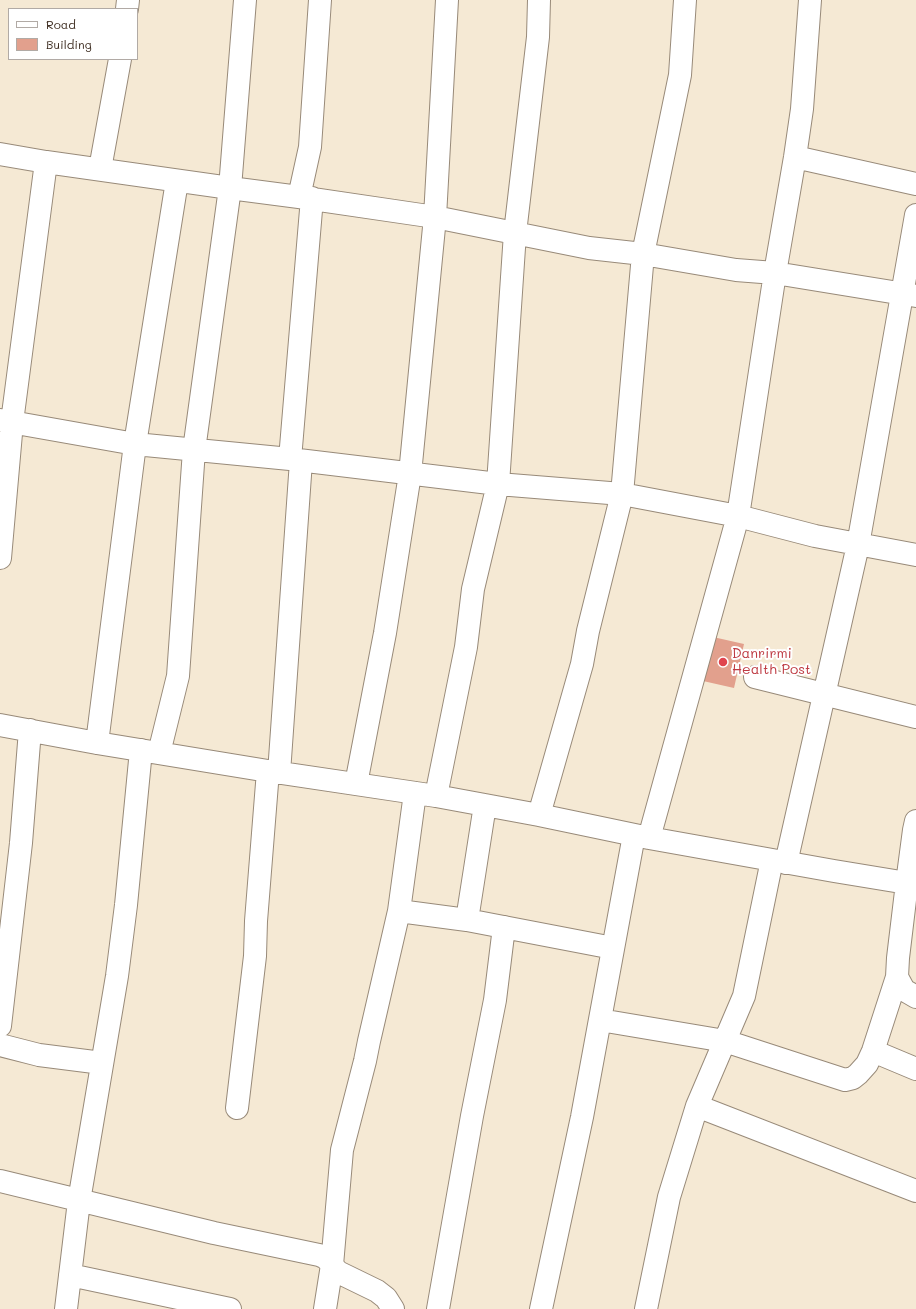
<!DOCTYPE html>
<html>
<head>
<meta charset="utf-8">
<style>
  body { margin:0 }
  #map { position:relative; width:916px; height:1309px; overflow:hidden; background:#f5e9d4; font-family:Mali,sans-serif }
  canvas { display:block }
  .legend { position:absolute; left:8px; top:8px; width:130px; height:52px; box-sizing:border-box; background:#fff; border:1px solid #b1aaa5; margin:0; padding:5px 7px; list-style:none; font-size:12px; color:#3b2a1e }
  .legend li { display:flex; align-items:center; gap:8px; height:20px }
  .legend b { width:20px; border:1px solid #b1aaa5 }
</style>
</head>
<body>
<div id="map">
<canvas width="916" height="1309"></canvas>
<ul class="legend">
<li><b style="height:5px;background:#fff"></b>Road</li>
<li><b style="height:11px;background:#e2a08d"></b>Building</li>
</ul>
</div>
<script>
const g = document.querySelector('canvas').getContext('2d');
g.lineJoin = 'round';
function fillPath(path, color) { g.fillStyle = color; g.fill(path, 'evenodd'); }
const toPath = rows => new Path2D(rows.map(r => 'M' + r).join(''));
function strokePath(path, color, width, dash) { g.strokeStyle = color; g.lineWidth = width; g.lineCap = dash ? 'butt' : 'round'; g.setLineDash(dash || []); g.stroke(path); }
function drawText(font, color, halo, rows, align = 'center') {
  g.font = font + ' Mali,sans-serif'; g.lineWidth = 4; g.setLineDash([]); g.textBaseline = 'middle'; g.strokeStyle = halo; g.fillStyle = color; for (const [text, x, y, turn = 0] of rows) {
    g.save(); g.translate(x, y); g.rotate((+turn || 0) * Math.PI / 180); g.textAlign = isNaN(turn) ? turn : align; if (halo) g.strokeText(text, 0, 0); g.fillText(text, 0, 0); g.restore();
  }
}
fillPath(toPath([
  [713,637,744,644,734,688,703,681]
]), '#e2a08d');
const street = toPath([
  [127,9,128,0],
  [0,154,46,162,230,188,299,197,435,217,589,248,643,254,736,270,775,273,916,296],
  [795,157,916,184],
  [100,169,120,59],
  [299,197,310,147,320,0],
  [0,420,135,444,290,459,498,484,622,494,738,516,815,536,916,555],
  [290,459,312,198],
  [0,558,12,422,46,162],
  [755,677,916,717],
  [0,725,97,743,268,771,436,796,539,815,649,838,834,871,907,883],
  [97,743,135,444,177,181],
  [159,753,178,676,194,450,230,188,245,0],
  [279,773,301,461],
  [356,784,385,633,410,474,435,217,447,0],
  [436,796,466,647,473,589,498,484,515,233,538,37,539,0],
  [539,815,582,664,588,631,622,494,643,254,680,75,685,0],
  [916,821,914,830,907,883,898,958,897,977,904,990,916,997],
  [649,838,738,516,775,273,795,157,802,109,810,0],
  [786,863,858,545,916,215],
  [399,911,467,920,613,948],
  [467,920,485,805],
  [600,1020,725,1041,845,1080,853,1078,858,1074,867,1064,873,1051,897,977],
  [0,1026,21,843,30,730],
  [0,1045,39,1055,102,1063],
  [873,1051,916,1069],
  [697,1106,916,1191],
  [237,1108,255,956,256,921,268,771],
  [0,1181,214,1233,319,1255,326,1258,338,1272,377,1291,386,1298,393,1309],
  [70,1275,230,1309],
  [66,1309,79,1201,117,976,126,905,141,750],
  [325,1309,332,1265,342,1150,365,1061,369,1041,399,911,415,793],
  [438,1309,472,1116,495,1000,504,927],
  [541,1309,582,1117,634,835],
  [646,1309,669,1197,697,1106,744,996,772,860]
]);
strokePath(street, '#988a79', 24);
strokePath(street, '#fff', 22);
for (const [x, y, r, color] of [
  [723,662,5,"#e0444e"]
]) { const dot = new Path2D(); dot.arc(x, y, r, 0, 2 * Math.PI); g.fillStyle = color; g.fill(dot); strokePath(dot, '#fff', 1.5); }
drawText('14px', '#be3a42', '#fff', [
  ["Danrirmi",732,654],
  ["Health Post",732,670]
], 'left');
</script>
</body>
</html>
